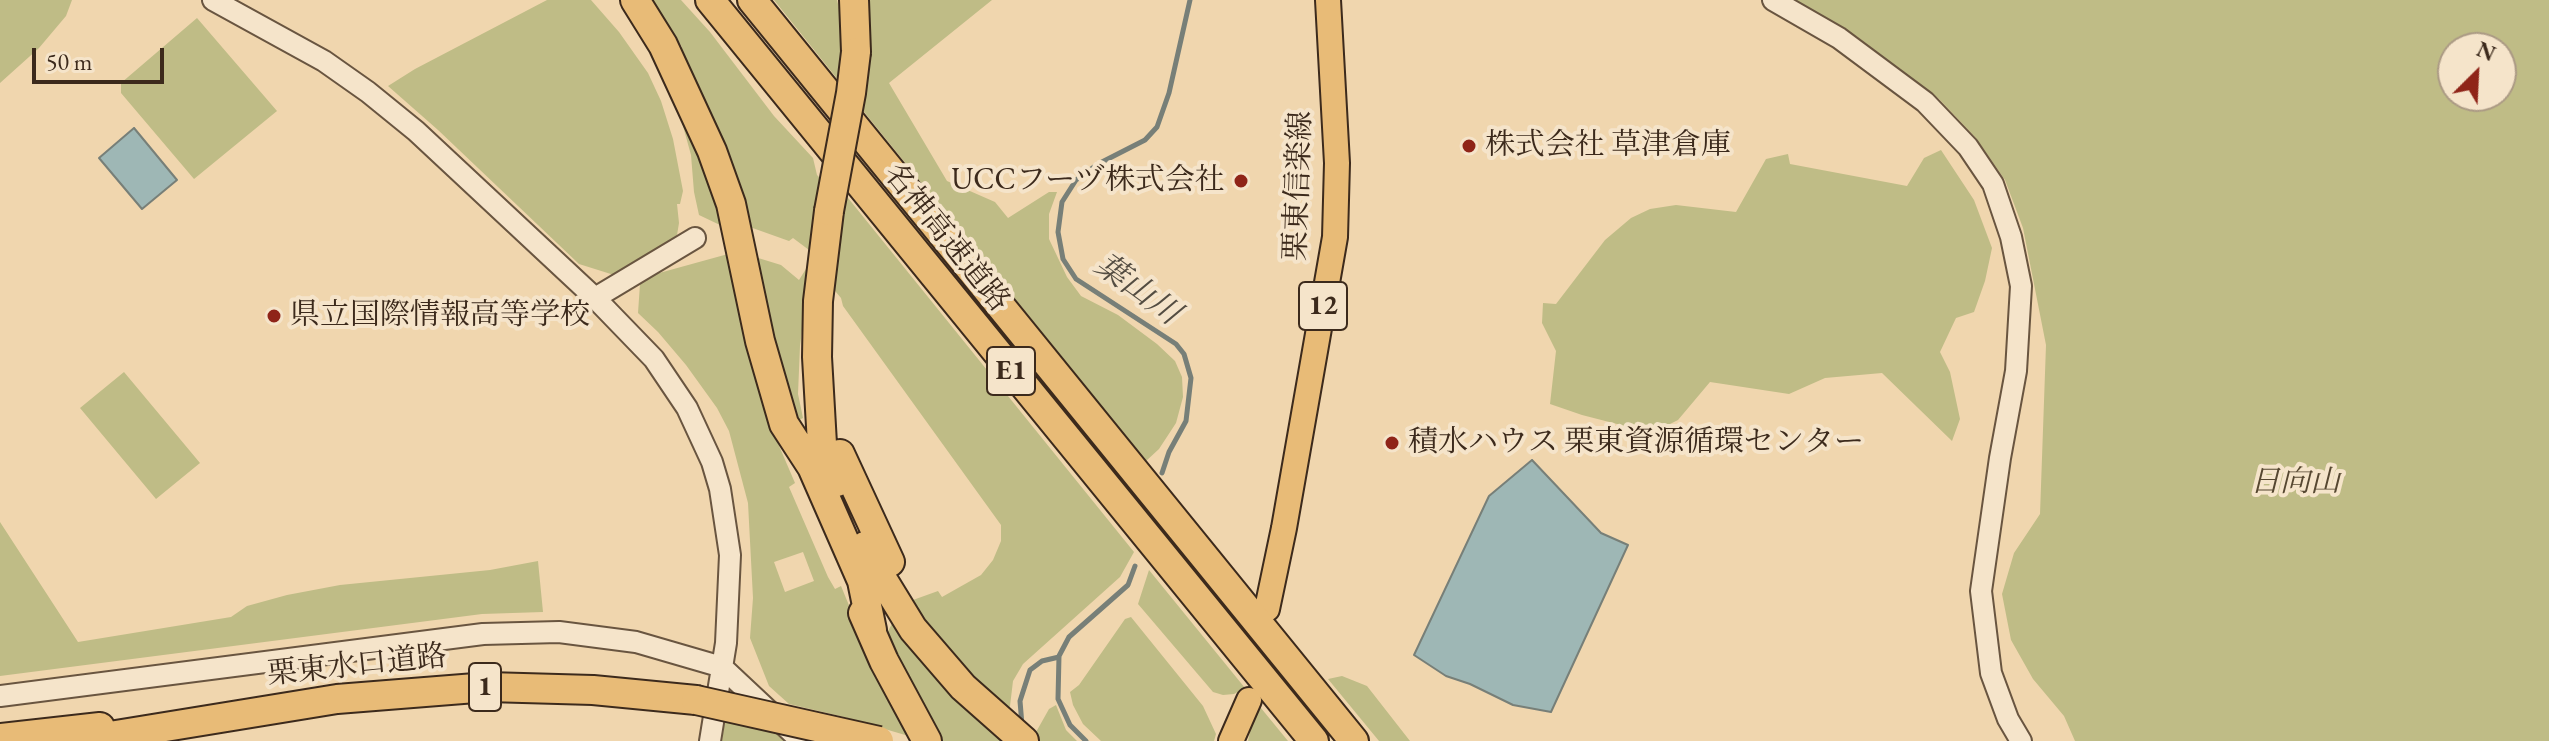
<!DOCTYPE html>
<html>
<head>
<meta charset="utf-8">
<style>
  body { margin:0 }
  #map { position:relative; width:2549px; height:741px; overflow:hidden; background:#f0d6ae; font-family:"EB Garamond",serif }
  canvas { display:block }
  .north { position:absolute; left:2437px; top:32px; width:80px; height:80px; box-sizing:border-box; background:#f5e4ca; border:2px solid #ab9a84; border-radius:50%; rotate:24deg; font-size:22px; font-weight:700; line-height:32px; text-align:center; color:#3c2a1c }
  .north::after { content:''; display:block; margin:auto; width:28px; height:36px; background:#8f2418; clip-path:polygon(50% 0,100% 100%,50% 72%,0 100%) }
  .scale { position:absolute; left:32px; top:48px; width:132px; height:36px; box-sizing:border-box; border:4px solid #3c2a1c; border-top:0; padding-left:10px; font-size:24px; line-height:28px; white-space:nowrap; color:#3c2a1c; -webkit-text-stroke:6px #f5e4ca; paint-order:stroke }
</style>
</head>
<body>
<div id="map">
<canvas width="2549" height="741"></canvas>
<div class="north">N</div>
<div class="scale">50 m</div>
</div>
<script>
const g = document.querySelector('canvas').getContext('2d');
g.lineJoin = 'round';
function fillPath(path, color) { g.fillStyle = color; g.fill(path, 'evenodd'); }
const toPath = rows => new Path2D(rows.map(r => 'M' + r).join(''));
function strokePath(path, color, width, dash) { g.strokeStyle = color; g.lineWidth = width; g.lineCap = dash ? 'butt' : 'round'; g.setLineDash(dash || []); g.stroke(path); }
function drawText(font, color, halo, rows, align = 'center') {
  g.font = font + ' "EB Garamond","Noto Serif JP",serif'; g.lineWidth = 8; g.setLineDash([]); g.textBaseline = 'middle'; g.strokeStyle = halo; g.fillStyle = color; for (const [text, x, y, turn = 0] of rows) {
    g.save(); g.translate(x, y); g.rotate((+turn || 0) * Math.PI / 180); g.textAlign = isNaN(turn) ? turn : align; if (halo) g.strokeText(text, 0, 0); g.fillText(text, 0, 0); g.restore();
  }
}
fillPath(toPath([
  [0,0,72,0,66,16,39,48,0,83],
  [547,0,591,0,619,32,648,73,661,101,673,139,683,191,680,204,677,204,679,223,677,235,668,242,614,275,579,264,438,130,388,86,415,69],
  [652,0,681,0,710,32,774,116,813,158,817,175,822,180,809,250,793,238,789,241,747,226,720,225,699,215,694,192,691,155,675,97,682,47],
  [774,0,837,0,841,16,843,49,839,81],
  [865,0,992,0,889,83,947,181,995,202,1008,218,1049,192,1057,192,1049,214,1049,239,1067,277,1081,296,1118,315,1157,344,1175,361,1182,377,1183,397,1176,423,1159,449,1146,461,860,107,870,24],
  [1794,0,2549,0,2549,741,2075,741,2064,716,2033,679,2011,640,2002,594,2014,553,2040,514,2046,345,2023,228,2005,180,1975,137,1939,99,1856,36],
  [2501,48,2501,96,2453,96,2453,48],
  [197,18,277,111,194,179,121,93,121,83],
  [1941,150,1974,200,1992,248,1985,281,1974,312,1956,318,1940,352,1950,372,1960,419,1952,441,1882,373,1825,378,1789,394,1710,382,1678,420,1652,433,1582,415,1550,404,1556,351,1542,323,1543,303,1556,304,1605,240,1631,218,1650,209,1676,205,1736,212,1766,159,1788,154,1790,164,1907,186,1924,158],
  [844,193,1134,552,1120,577,1023,664,1013,681,1010,706,1006,716,914,612,913,600,938,591,942,597,981,575,993,560,1001,541,1001,525,843,306,841,298,830,285],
  [728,254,774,434,795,483,789,487,828,577,835,589,841,586,860,632,912,737,844,717,789,704,769,686,750,638,753,598,748,503,729,431,717,408,686,365,658,332,638,313,640,284,652,275],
  [803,552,814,581,785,592,774,562],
  [755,257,781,265,799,280,811,261,800,346,798,394,803,418,799,420,778,364],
  [124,372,200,463,156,499,80,408],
  [0,522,78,642,231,617,247,606,287,595,340,585,490,570,538,561,543,612,482,614,0,676],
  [1149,570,1245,688,1234,694,1223,695,1213,692,1138,604],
  [896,616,1008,741,936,741,885,637],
  [1131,617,1203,706,1216,734,1214,741,1101,741,1083,724,1073,705,1070,692,1079,685,1125,619],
  [1342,676,1367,686,1410,741,1379,741,1328,679],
  [1256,702,1288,741,1248,741],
  [1056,705,1066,730,1077,741,1031,741,1049,709],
  [725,720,783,731,792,741,722,741]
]), '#bfbc86');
const water = toPath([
  [134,128,177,180,142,209,99,158,134,128],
  [1532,460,1601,533,1628,545,1551,712,1513,705,1470,684,1446,676,1414,655,1489,496,1532,460]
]);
fillPath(water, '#9eb7b5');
strokePath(water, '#777f78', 2);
strokePath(toPath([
  [1162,473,1169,452,1186,421,1191,378,1184,354,1176,344,1076,279,1063,259,1058,232,1062,202,1076,180,1098,164,1145,140,1157,127,1169,93,1190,0],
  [1022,725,1020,701,1030,670,1042,661,1059,657],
  [1086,741,1070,725,1058,699,1059,656,1069,637,1128,585,1135,566]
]), '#777f78', 5);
const minor = toPath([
  [213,0,324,61,368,92,416,131,595,298,654,359,687,408,712,462,720,489,730,555,726,643,710,741],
  [1773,0,1839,38,1925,102,1968,147,1993,184,2011,237,2021,286,2016,371,2000,458,1981,591,1991,673,2008,719,2021,741],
  [595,298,695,238],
  [0,696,483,634,559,632,636,642,722,667,801,741]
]);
const major = toPath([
  [1267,609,1284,528,1335,237,1337,163,1328,0],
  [1231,741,1249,700]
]);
const highway = toPath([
  [635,0,663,45,712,151,731,204,760,341,784,424,812,467,862,581,872,630],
  [710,0,1314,741],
  [752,0,1354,741],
  [854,0,856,52],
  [829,211,818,301,817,357,822,444,837,482],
  [840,454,890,562],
  [865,546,875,567,913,629,963,687,1024,741],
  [863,613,884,661,927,741],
  [0,738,100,727],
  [79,741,337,699,488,687,593,690,696,700]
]);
strokePath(minor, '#695540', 24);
strokePath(major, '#3c2a1c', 28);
strokePath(highway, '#3c2a1c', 32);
strokePath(minor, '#f5e4ca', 20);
strokePath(major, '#e8bb77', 24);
strokePath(highway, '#e8bb77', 28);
const highwayBridge = toPath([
  [829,211,851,93,856,52],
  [696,700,879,741]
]);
strokePath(highwayBridge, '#3c2a1c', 32, []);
strokePath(highwayBridge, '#e8bb77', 28);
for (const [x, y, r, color] of [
  [1469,146,8,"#8f2418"],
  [1241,181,8,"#8f2418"],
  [274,316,8,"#8f2418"],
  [1392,443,8,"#8f2418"]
]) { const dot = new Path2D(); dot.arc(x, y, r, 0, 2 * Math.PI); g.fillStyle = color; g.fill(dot); strokePath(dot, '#f5e4ca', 3); }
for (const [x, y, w] of [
  [1323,306,48],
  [1011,371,48],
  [485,687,32]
]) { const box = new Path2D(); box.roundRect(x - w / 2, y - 24, w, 48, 6); g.fillStyle = '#f5e4ca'; g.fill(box); strokePath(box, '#3c2a1c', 2); }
drawText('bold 28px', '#3c2a1c', null, [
  ["12",1323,306],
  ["E1",1011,371],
  ["1",485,687]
]);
drawText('30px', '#3c2a1c', '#f5e4ca', [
  ["株式会社 草津倉庫",1485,146],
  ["UCCフーヅ株式会社",1225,181,"right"],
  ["県立国際情報高等学校",290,316],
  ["積水ハウス 栗東資源循環センター",1408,443]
], 'left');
drawText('30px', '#3c2a1c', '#f5e4ca', [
  ["栗東信楽線",1299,186,-88],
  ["名神高速道路",946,238,51],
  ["栗東水口道路",357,666,-6]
]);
drawText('italic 30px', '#564731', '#f5e4ca', [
  ["日向山",2295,483]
]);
drawText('italic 32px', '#544d42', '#f5e4ca', [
  ["葉山川",1137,290,36]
]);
</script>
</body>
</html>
